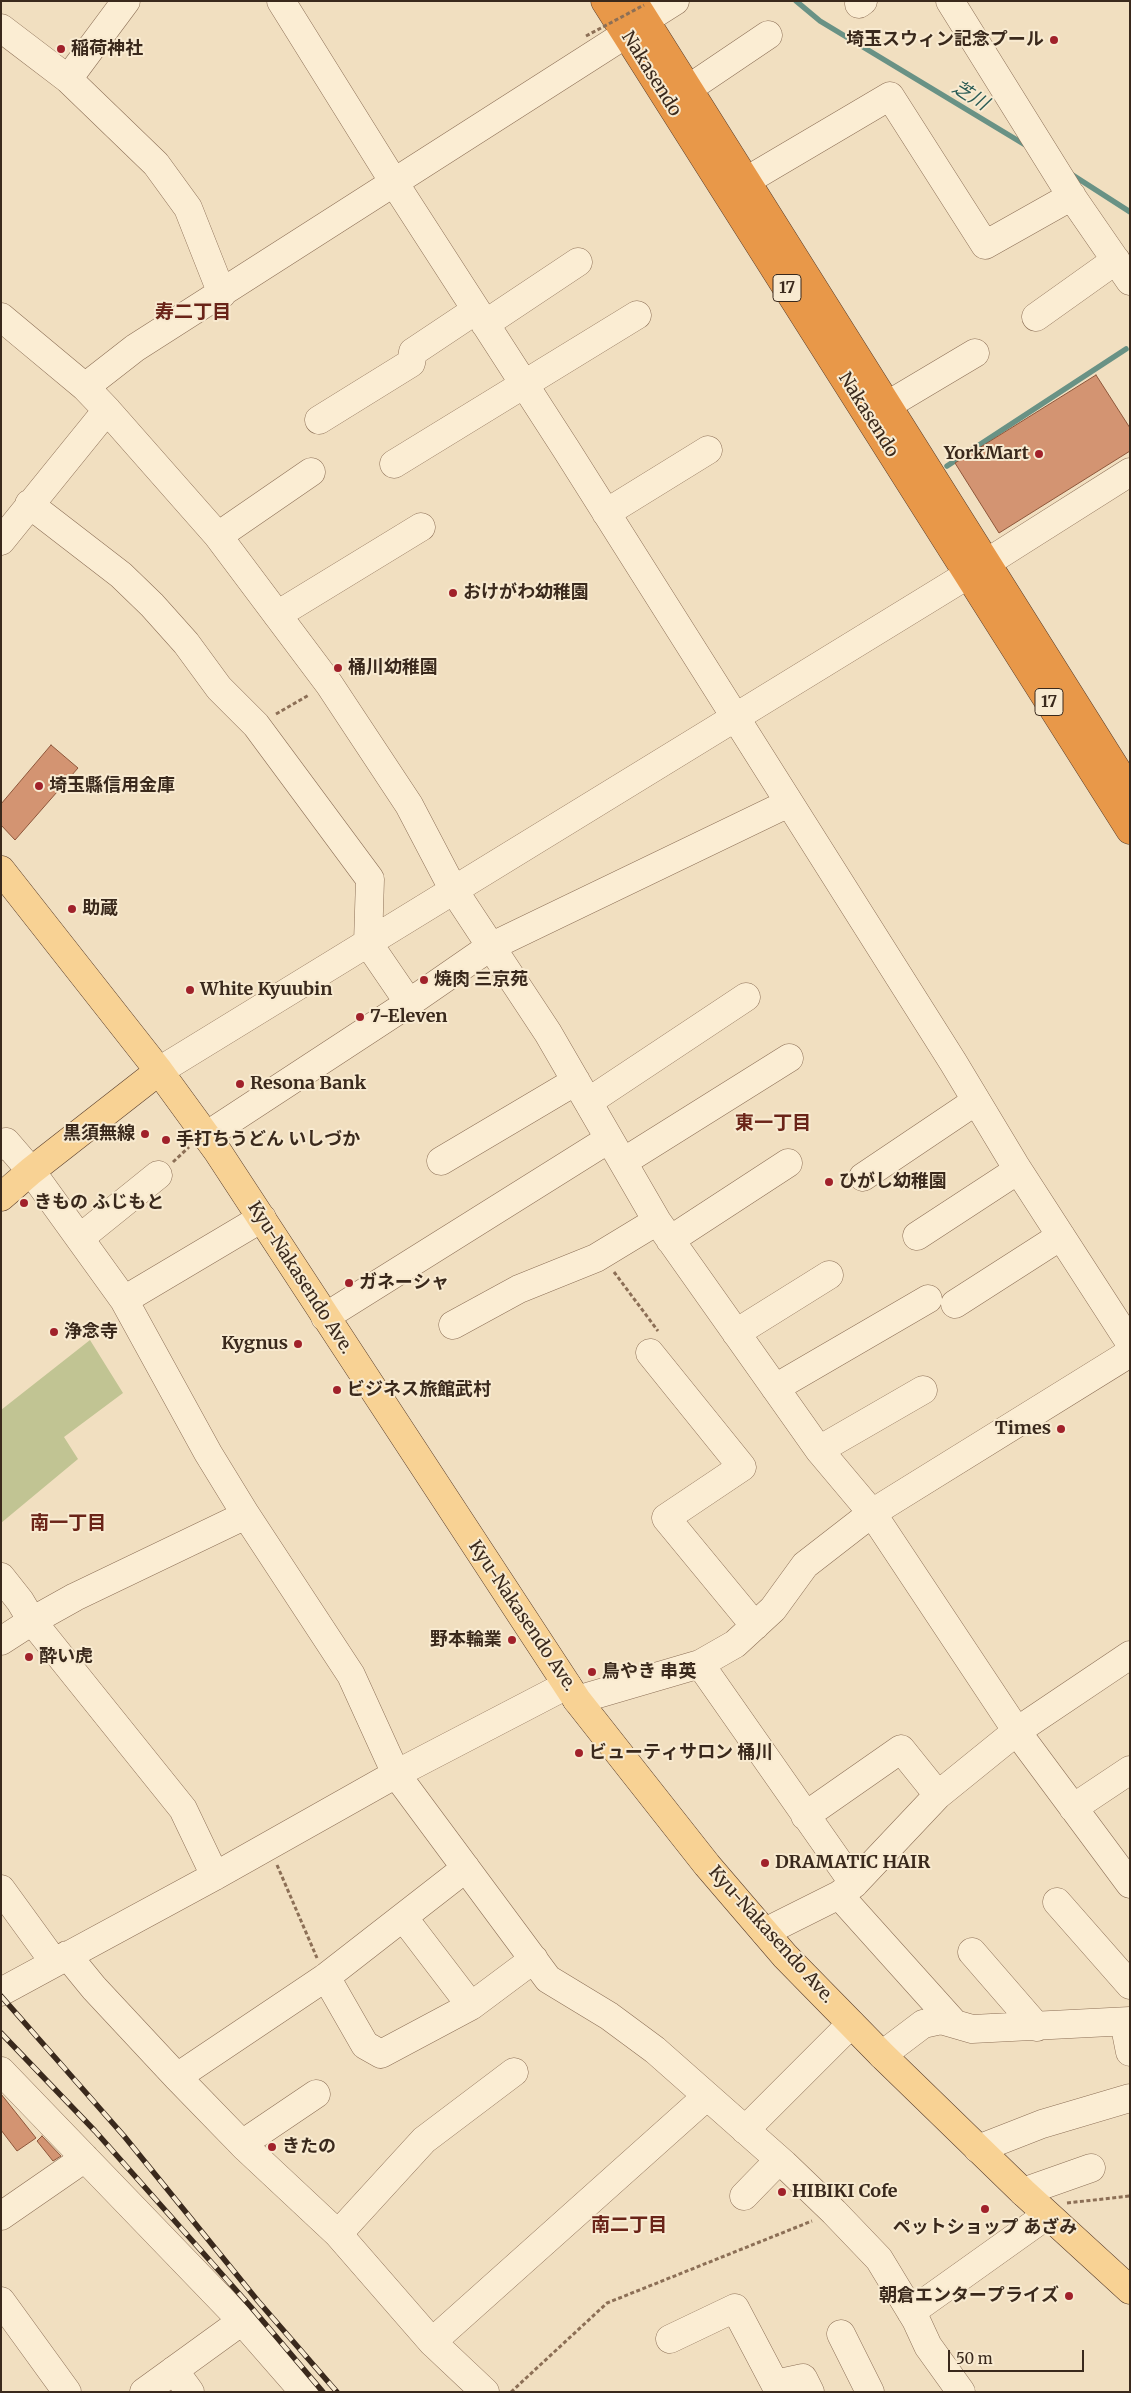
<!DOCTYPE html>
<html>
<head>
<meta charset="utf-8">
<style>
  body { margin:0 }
  #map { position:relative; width:1131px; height:2393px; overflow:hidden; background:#f1dfc0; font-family:Merriweather,serif }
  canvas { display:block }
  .frame { position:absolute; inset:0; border:2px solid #3a291c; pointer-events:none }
  .scale { position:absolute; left:948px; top:2350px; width:136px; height:22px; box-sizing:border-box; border:2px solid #3a291c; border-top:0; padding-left:6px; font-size:15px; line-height:18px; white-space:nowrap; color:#3a291c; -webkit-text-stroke:4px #f8ead0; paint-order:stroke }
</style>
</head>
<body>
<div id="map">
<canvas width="1131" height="2393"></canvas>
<div class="frame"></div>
<div class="scale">50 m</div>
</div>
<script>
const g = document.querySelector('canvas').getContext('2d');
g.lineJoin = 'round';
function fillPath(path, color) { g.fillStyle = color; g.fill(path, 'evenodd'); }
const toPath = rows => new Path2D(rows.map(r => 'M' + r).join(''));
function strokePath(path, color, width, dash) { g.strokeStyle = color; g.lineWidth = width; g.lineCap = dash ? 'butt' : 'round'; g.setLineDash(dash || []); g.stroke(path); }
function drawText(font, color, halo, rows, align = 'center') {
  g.font = font + ' Merriweather,"Noto Sans JP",serif'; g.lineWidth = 4; g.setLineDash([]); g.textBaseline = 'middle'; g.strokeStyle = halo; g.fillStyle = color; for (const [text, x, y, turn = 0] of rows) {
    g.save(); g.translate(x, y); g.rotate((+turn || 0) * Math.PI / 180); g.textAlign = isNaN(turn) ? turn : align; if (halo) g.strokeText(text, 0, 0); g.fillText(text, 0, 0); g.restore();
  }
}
fillPath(toPath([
  [90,1340,123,1393,64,1437,78,1459,1,1523,1,1410]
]), '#c1c493');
strokePath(toPath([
  [796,1,820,21,1027,146],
  [1071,174,1130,212],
  [947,466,1126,349]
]), '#699285', 5.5);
const building = toPath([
  [1096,375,1130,428,1130,451,999,533,955,463,1096,375],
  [51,745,78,768,15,840,1,825,1,804,51,745],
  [1,2094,36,2138,17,2151,1,2130,1,2094],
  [42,2136,61,2156,53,2161,37,2141,42,2136]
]);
fillPath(building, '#d39472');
strokePath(building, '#8d563a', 1);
const minor = toPath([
  [281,1,395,184,566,449,953,1062,1015,1165,1130,1343],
  [950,1,1070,194,1130,281],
  [859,4,863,1],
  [645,20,675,1],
  [1,28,68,79,156,164,188,208,222,294],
  [68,79,126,1],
  [688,89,768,35],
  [746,181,890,96,985,245,1072,196],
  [1,317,85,387,107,410,218,536,329,684,409,805,453,889,548,1033,657,1221,819,1450,872,1513,1020,1736,1130,1884],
  [1036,317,1116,260],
  [485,324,578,262],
  [85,387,135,348,626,34],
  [886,406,975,353],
  [319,420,411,363,413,352,476,310],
  [394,464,637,315],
  [29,504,121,575,152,605,186,643,219,688,256,725,370,879,368,943,409,1003],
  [606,513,708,450],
  [218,536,311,472],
  [1,541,107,410],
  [277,615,421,527],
  [159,1071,969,574,1130,472],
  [588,1102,746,997],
  [206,1136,409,1003,490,947,789,803],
  [1,1146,6,1142,31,1171,124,1300,208,1453,246,1515,351,1675,396,1774,548,1979,609,2016,655,2050,784,2164,834,2212,879,2259,916,2320,928,2346,961,2392],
  [441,1161,576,1081],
  [623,1162,789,1058],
  [863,1177,976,1101],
  [917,1236,1018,1170],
  [80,1238,158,1175],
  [670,1240,788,1163],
  [124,1300,262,1218],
  [955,1304,1061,1236],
  [325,1317,609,1139],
  [453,1325,519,1289,596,1258,657,1221],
  [736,1333,829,1275],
  [650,1353,742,1467,666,1518,755,1626],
  [775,1388,928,1299],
  [819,1450,923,1390],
  [1,1577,20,1601,32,1621,183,1809,215,1876],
  [1,1641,32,1621,75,1597,246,1515],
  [700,1664,854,1884],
  [577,1700,700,1664,735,1644,773,1609,805,1565,872,1513,1130,1353],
  [1073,1808,1130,1770],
  [805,1816,901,1749,938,1795],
  [1,1889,54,1962],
  [839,1895,954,2023],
  [1057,1902,1130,1985],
  [403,1917,471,2006],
  [765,1932,839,1895,854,1884,938,1795,1017,1731,1130,1655],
  [972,1952,1037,2027],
  [67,1955,94,1988,177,2077,245,2147,338,2234,432,2342,485,2392],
  [326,1977,365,2045,381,2054,471,2006,534,1959],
  [1,1992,215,1876,396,1774,567,1685],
  [1124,2022,1130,2052],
  [882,2055,923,2024,941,2020,972,2029,1130,2021],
  [1,2071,242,2321,304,2392],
  [177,2077,326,1977,466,1868],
  [745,2130,851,2024],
  [242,2144,316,2094],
  [978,2149,1042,2124,1130,2098],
  [1023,2192,1091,2168],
  [744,2196,779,2160],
  [1,2216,85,2158],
  [338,2234,424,2140,514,2072],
  [1,2301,67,2392],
  [911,2312,1047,2215],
  [841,2334,870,2392],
  [670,2339,735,2308,775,2384,803,2378,810,2392],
  [432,2342,706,2097],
  [174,2370,190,2392],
  [144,2392,242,2321]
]);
const major = toPath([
  [1,870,159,1071,218,1152,577,1700,707,1865,785,1956,882,2055,1023,2192,1130,2290],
  [1,1197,31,1171,159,1071]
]);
const highway = toPath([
  [605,1,1130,830],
  [633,1,1130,791]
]);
strokePath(minor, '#8c6f56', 29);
strokePath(major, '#593d2b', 29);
strokePath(highway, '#593d2b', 29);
strokePath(toPath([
  [276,714,309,695],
  [173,1162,189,1147],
  [614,1272,658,1331],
  [277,1865,317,1958],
  [1067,2203,1130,2196],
  [511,2392,607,2303,812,2221]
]), '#8c6f56', 3, [4, 2.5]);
strokePath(minor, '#fbedd3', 28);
strokePath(major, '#f8d294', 28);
strokePath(highway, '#e89849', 28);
const rail = toPath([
  [1,1996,124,2136,258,2301,337,2392],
  [1,2033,95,2131,251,2307,323,2392]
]);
strokePath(rail, '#3a291c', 5.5);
strokePath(rail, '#f8ead0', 4, [11]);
strokePath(toPath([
  [586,36,644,5]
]), '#8c6f56', 3, [4, 2.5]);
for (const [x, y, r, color] of [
  [1054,40,5,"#a0212a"],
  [61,49,5,"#a0212a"],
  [1039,454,5,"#a0212a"],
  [453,593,5,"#a0212a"],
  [338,668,5,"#a0212a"],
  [39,786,5,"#a0212a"],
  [72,909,5,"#a0212a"],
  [424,980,5,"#a0212a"],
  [190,990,5,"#a0212a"],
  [360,1017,5,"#a0212a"],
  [240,1084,5,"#a0212a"],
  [145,1134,5,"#a0212a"],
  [166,1140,5,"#a0212a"],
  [829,1182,5,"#a0212a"],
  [24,1203,5,"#a0212a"],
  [349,1283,5,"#a0212a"],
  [54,1332,5,"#a0212a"],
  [298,1344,5,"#a0212a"],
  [337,1390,5,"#a0212a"],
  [1061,1429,5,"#a0212a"],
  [512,1640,5,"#a0212a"],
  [29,1657,5,"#a0212a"],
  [592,1672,5,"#a0212a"],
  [579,1753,5,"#a0212a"],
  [765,1863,5,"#a0212a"],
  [272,2147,5,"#a0212a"],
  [782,2192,5,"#a0212a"],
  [985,2209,5,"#a0212a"],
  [1069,2296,5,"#a0212a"]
]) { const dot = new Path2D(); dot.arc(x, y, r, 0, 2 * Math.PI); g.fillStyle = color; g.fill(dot); strokePath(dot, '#f8ead0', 2); }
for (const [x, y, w] of [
  [787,288,28],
  [1049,702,28]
]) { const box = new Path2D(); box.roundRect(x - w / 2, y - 13.5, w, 27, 4); g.fillStyle = '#f8ead0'; g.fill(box); strokePath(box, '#3a291c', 1); }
drawText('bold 16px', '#3a291c', null, [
  ["17",787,288],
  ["17",1049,702]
]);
drawText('bold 18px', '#3a291c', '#f8ead0', [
  ["埼玉スウィン記念プール",1044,40,"right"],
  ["稲荷神社",71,49],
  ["YorkMart",1029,454,"right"],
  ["おけがわ幼稚園",463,593],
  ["桶川幼稚園",348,668],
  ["埼玉縣信用金庫",49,786],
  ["助蔵",82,909],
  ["焼肉 三京苑",434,980],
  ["White Kyuubin",200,990],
  ["7-Eleven",370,1017],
  ["Resona Bank",250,1084],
  ["黒須無線",135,1134,"right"],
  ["手打ちうどん いしづか",176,1140],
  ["ひがし幼稚園",839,1182],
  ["きもの ふじもと",34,1203],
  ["ガネーシャ",359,1283],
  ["浄念寺",64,1332],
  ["Kygnus",288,1344,"right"],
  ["ビジネス旅館武村",347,1390],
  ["Times",1051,1429,"right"],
  ["野本輪業",502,1640,"right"],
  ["酔い虎",39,1657],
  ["鳥やき 串英",602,1672],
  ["ビューティサロン 桶川",589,1753],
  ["DRAMATIC HAIR",775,1863],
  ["きたの",282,2147],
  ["HIBIKI Cofe",792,2192],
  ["ペットショップ あざみ",985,2228,"center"],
  ["朝倉エンタープライズ",1059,2296,"right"]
], 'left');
drawText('18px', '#3a291c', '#f8ead0', [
  ["Nakasendo",651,74,58],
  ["Nakasendo",868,415,58],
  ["Kyu-Nakasendo Ave.",300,1278,57],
  ["Kyu-Nakasendo Ave.",522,1616,56],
  ["Kyu-Nakasendo Ave.",771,1935,48]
]);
drawText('italic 19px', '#2a5b55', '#f8ead0', [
  ["芝川",970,96,32]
]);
drawText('bold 19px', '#6a2418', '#f8ead0', [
  ["寿二丁目",193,313],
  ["東一丁目",773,1124],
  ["南一丁目",68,1524],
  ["南二丁目",629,2226]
]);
</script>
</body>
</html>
